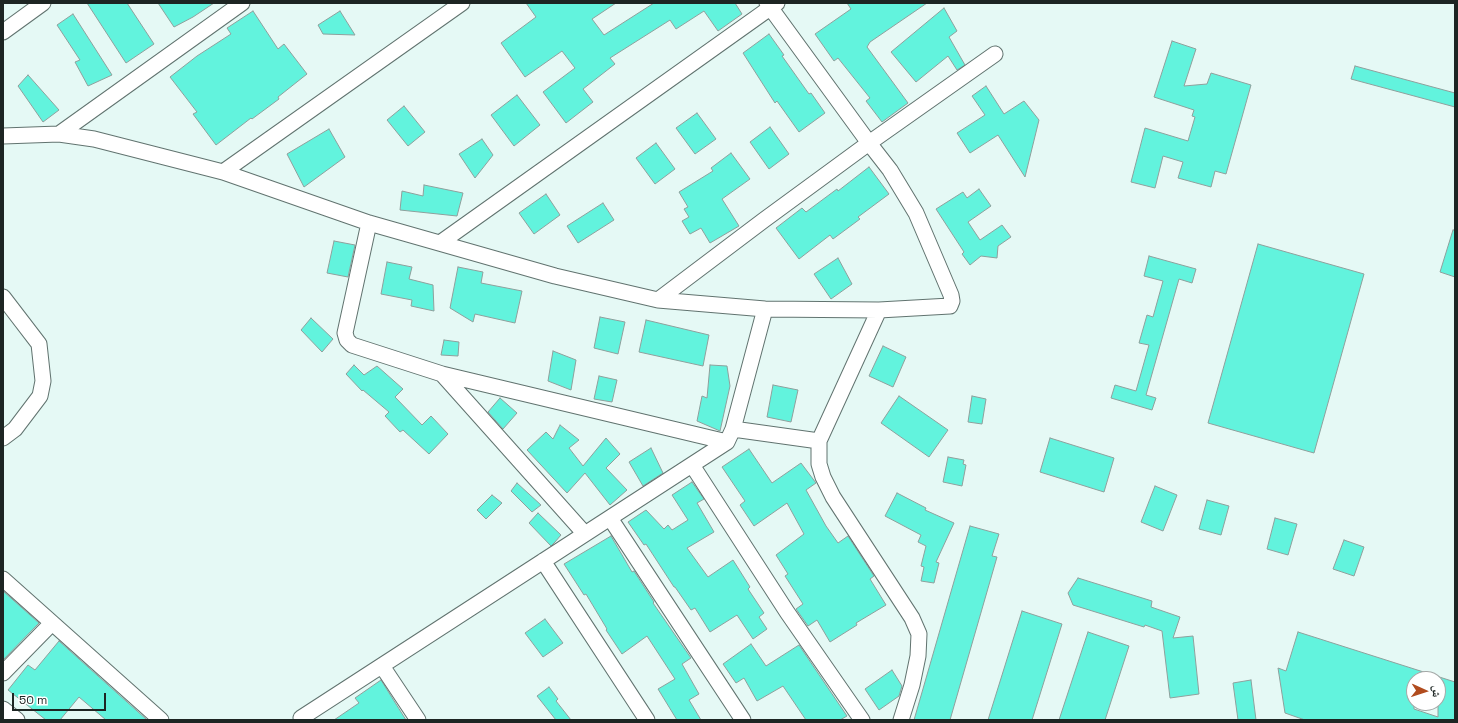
<!DOCTYPE html>
<html>
<head>
<meta charset="utf-8">
<style>
  body { margin:0 }
  #map { position:relative; width:1458px; height:723px; overflow:hidden; background:#e5f9f5; font-family:"Space Grotesk","Noto Naskh Arabic",sans-serif }
  canvas { display:block }
  .frame { position:absolute; inset:0; border:4px solid #1d2523; pointer-events:none }
  .north { position:absolute; left:1406px; top:671px; width:40px; height:40px; box-sizing:border-box; background:#fff; border:1px solid #a5a8a7; border-radius:50%; rotate:93deg; font-size:11px; font-weight:700; line-height:16px; text-align:center; color:#1d2523 }
  .north::after { content:''; display:block; margin:auto; width:14px; height:18px; background:#b14c1e; clip-path:polygon(50% 0,100% 100%,50% 72%,0 100%) }
  .scale { position:absolute; left:12px; top:693px; width:94px; height:18px; box-sizing:border-box; border:2px solid #1d2523; border-top:0; padding-left:5px; font-size:12px; line-height:14px; white-space:nowrap; color:#1d2523; -webkit-text-stroke:3px #fff; paint-order:stroke }
</style>
</head>
<body>
<div id="map">
<canvas width="1458" height="723"></canvas>
<div class="frame"></div>
<div class="north">ش</div>
<div class="scale">50 m</div>
</div>
<script>
const ctx = document.querySelector('canvas').getContext('2d');
ctx.lineJoin = 'round';
function fillPath(path, color) {
  ctx.fillStyle = color;
  ctx.fill(path, 'evenodd');
}
function toPath(rows) {
  const path = new Path2D();
  for (const r of rows) {
    path.moveTo(r[0], r[1]);
    for (let i = 2; i < r.length; i += 2) path.lineTo(r[i], r[i + 1]);
  }
  return path;
}
function strokePath(path, color, width, dash) {
  ctx.strokeStyle = color;
  ctx.lineWidth = width;
  ctx.lineCap = dash ? 'butt' : 'round';
  ctx.setLineDash(dash || []);
  ctx.stroke(path);
}
const building = toPath([
  [87,3,127,3,154,44,126,63,87,3],
  [158,3,214,3,193,17,174,27,158,3],
  [526,3,616,3,592,19,604,35,654,3,735,3,742,14,718,31,704,11,676,29,670,20,610,58,615,64,583,89,593,102,566,123,543,92,575,68,562,51,525,77,501,43,536,17,526,3],
  [847,3,927,3,870,42,867,47,908,103,882,122,866,101,870,98,838,58,834,61,815,34,851,9,847,3],
  [944,8,957,31,949,37,965,65,957,70,948,56,916,82,891,52,944,8],
  [253,11,278,49,284,44,307,74,278,97,279,99,252,119,251,118,216,145,193,114,197,112,170,77,197,56,231,34,227,28,253,11],
  [340,11,355,35,323,34,318,25,340,11],
  [73,14,112,75,88,86,75,62,80,60,57,25,73,14],
  [769,34,784,55,782,56,809,94,811,93,825,113,799,132,777,101,775,103,743,53,769,34],
  [1172,41,1196,49,1184,86,1207,84,1211,73,1251,85,1226,174,1215,171,1211,187,1178,178,1183,162,1163,156,1155,188,1131,182,1145,128,1188,141,1195,117,1192,116,1194,110,1154,97,1172,41],
  [1355,66,1455,93,1455,107,1351,79,1355,66],
  [28,75,59,110,43,122,18,86,28,75],
  [986,86,1004,114,1024,101,1039,120,1025,177,998,135,970,153,957,133,985,115,972,96,986,86],
  [517,95,540,125,514,146,491,115,517,95],
  [404,106,425,132,408,146,387,120,404,106],
  [697,113,716,139,695,154,676,128,697,113],
  [770,127,789,154,769,169,750,142,770,127],
  [329,129,345,157,304,187,287,154,329,129],
  [482,139,493,155,475,178,459,154,482,139],
  [656,143,675,169,655,184,636,158,656,143],
  [731,153,750,179,722,199,739,226,710,243,701,228,690,234,682,221,689,217,684,209,688,207,679,192,713,171,711,168,731,153],
  [869,167,889,194,858,217,860,219,833,239,830,235,799,259,776,228,802,208,806,212,837,189,838,191,869,167],
  [424,185,463,193,457,216,400,210,402,191,423,196,424,185],
  [979,189,991,206,968,222,980,240,1002,225,1011,237,998,246,997,258,981,256,970,265,962,254,964,252,936,209,963,192,967,198,979,189],
  [546,194,560,215,534,234,519,213,546,194],
  [603,203,614,220,578,243,567,226,603,203],
  [1453,230,1455,230,1455,277,1440,272,1453,230],
  [334,241,355,245,348,277,327,273,334,241],
  [1258,244,1364,274,1314,453,1208,423,1258,244],
  [1149,256,1196,269,1192,283,1179,279,1146,395,1156,398,1152,410,1111,398,1115,385,1136,391,1149,345,1139,343,1147,315,1153,317,1163,281,1144,276,1149,256],
  [838,258,852,284,831,299,814,274,838,258],
  [387,262,412,267,409,279,433,285,434,311,411,306,412,300,381,294,387,262],
  [458,267,483,272,481,283,522,291,515,323,475,314,473,322,450,308,458,267],
  [600,317,625,322,618,354,594,348,600,317],
  [311,318,333,339,322,352,301,330,311,318],
  [646,320,709,335,703,366,639,352,646,320],
  [444,340,459,342,458,356,441,355,444,340],
  [883,346,906,357,893,387,869,376,883,346],
  [553,351,576,360,571,390,548,381,553,351],
  [354,365,364,375,377,366,403,389,395,397,422,425,431,416,448,434,429,454,403,430,400,432,385,416,389,412,363,390,362,391,346,374,354,365],
  [710,365,727,366,730,386,720,431,697,421,702,396,707,398,710,365],
  [599,376,617,380,612,402,594,399,599,376],
  [773,385,798,390,791,422,767,417,773,385],
  [899,396,948,430,929,457,881,423,899,396],
  [972,396,986,399,982,424,968,422,972,396],
  [500,398,517,413,503,429,488,412,500,398],
  [560,425,579,440,569,448,583,466,606,438,620,454,606,468,627,490,610,505,585,473,567,493,527,450,546,432,553,439,560,425],
  [1050,438,1114,458,1104,492,1040,472,1050,438],
  [651,448,663,473,643,486,629,462,651,448],
  [749,449,772,483,801,463,816,483,806,490,826,526,838,543,848,536,874,576,870,579,886,605,856,623,857,625,830,642,817,620,808,626,796,609,803,604,785,576,788,574,776,555,804,534,787,503,754,526,740,505,745,501,722,467,749,449],
  [948,457,964,460,963,464,966,465,962,486,943,482,948,457],
  [692,482,704,499,697,503,714,532,687,548,708,577,733,560,750,587,748,589,764,613,759,617,767,629,753,639,737,615,710,632,695,608,691,610,675,587,674,587,646,544,644,545,628,522,646,510,664,529,668,525,672,530,688,520,672,495,692,482],
  [517,483,541,505,532,512,511,491,517,483],
  [1155,486,1177,495,1163,531,1141,522,1155,486],
  [897,493,926,508,925,510,954,523,936,562,939,563,934,583,921,581,924,567,921,566,926,546,918,542,921,535,885,516,897,493],
  [492,495,502,503,486,519,477,510,492,495],
  [1207,500,1229,506,1221,535,1199,529,1207,500],
  [538,513,561,535,555,542,551,546,529,523,538,513],
  [1275,518,1297,524,1288,555,1267,549,1275,518],
  [970,526,999,534,992,556,997,557,950,720,914,720,970,526],
  [611,536,632,572,634,571,654,602,653,603,691,658,682,664,699,694,689,700,701,720,677,720,658,689,675,679,647,636,622,654,606,630,607,629,586,594,584,595,564,564,611,536],
  [1344,540,1364,547,1354,576,1333,569,1344,540],
  [1078,578,1152,601,1151,607,1180,617,1173,638,1193,636,1199,694,1170,698,1162,631,1145,625,1144,627,1073,605,1068,593,1078,578],
  [3,591,39,623,3,660,3,591],
  [1022,611,1062,624,1032,720,988,720,1022,611],
  [545,619,563,643,543,657,525,633,545,619],
  [1088,632,1129,646,1105,720,1059,720,1088,632],
  [1298,632,1455,682,1455,720,1305,720,1285,713,1278,668,1286,671,1298,632],
  [1414,679,1438,679,1438,717,1414,709,1414,679],
  [59,641,146,719,145,720,106,720,79,697,60,720,46,720,8,690,28,665,35,670,59,641],
  [751,644,766,666,799,645,847,716,840,720,806,720,783,686,757,701,744,678,736,683,723,664,751,644],
  [892,670,902,686,899,696,879,710,865,689,892,670],
  [381,680,406,720,334,720,359,703,355,698,381,680],
  [1251,680,1256,720,1238,720,1233,683,1251,680],
  [549,687,558,699,556,701,571,720,556,720,537,696,549,687]
]);
fillPath(building, '#62f3dd');
strokePath(building, '#8ea09c', 1);
const minor = toPath([
  [3,32,43,3],
  [59,134,242,3],
  [3,136,59,134,94,139,223,172,369,223,555,276,658,300,765,309,879,310,950,306,952,301,951,295,916,213,890,170,869,143,767,3],
  [223,172,462,3],
  [369,223,345,333,347,340,352,345,442,374],
  [440,243,777,3],
  [3,297,39,344,43,381,40,396,15,429,3,438],
  [658,300,764,220,869,143,995,54],
  [879,310,819,441,819,464,823,477,833,497,912,618,919,634,918,656,912,685,901,720],
  [733,429,819,441],
  [692,465,787,612,862,720],
  [610,518,743,720],
  [585,534,442,374,727,442],
  [543,561,647,720],
  [3,579,161,720],
  [382,666,418,720],
  [3,673,52,623],
  [3,709,17,720],
  [301,718,727,442,733,429,765,309]
]);
strokePath(minor, '#61736f', 17);
strokePath(minor, '#fff', 15);
</script>
</body>
</html>
